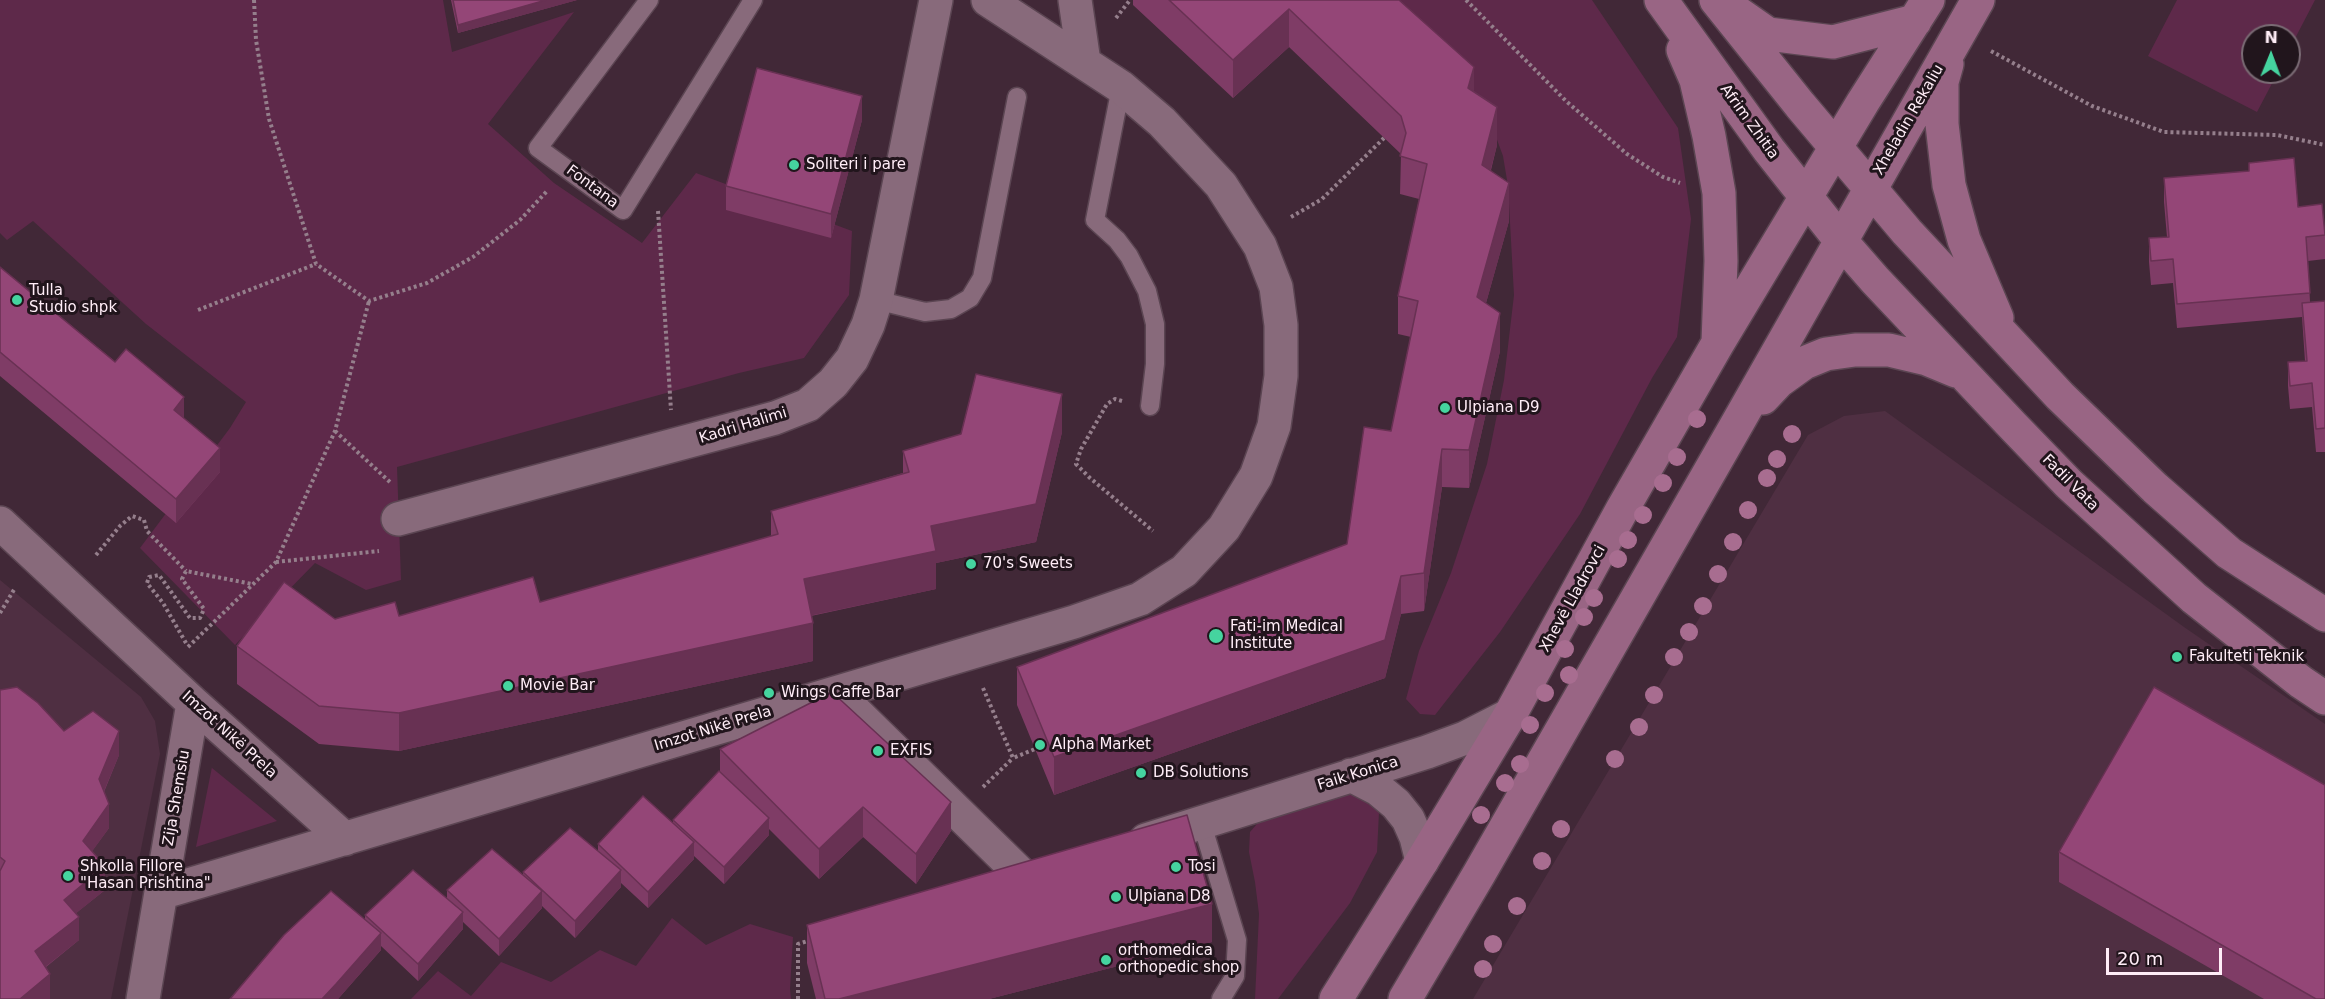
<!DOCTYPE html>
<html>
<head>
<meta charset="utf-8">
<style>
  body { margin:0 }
  #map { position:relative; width:2325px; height:999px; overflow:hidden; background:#412837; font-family:"DejaVu Sans",sans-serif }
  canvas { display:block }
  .north { position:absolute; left:2241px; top:24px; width:60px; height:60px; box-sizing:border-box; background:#21151c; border:2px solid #7a6b74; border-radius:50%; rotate:1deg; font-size:16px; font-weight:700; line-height:24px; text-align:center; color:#ffedf7 }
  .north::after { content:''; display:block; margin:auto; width:21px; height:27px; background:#45d49f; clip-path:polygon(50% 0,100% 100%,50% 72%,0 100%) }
  .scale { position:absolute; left:2106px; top:948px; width:116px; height:27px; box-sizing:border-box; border:3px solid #ffedf7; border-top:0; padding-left:8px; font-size:18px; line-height:21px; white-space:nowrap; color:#ffedf7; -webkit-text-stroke:4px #21151c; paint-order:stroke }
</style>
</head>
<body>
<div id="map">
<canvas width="2325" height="999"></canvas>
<div class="north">N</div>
<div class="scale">20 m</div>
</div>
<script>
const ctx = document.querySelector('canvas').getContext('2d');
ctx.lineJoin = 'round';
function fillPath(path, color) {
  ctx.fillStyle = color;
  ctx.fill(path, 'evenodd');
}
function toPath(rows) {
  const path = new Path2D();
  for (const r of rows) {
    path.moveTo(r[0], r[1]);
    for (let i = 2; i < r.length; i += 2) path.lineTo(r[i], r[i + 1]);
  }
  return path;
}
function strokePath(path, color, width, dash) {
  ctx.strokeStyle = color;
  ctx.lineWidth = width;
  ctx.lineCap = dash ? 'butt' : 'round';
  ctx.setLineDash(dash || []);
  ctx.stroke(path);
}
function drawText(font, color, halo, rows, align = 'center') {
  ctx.font = font + ' "DejaVu Sans",sans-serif';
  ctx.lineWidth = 6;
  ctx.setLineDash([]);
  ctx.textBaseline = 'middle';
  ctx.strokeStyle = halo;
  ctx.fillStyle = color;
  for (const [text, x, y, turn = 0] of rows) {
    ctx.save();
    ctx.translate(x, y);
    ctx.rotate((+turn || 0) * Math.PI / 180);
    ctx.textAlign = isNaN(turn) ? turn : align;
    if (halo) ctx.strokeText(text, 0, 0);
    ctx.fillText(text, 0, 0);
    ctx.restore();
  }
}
fillPath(toPath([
  [1885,411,2184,627,2325,724,2325,999,1473,999,1808,435,1844,416],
  [0,580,141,697,155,721,160,754,111,999,0,999]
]), '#4f2f42');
fillPath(toPath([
  [0,0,443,0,452,52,574,12,488,124,554,183,642,243,696,173,852,231,849,295,804,358,739,373,397,467,401,580,366,590,315,563,235,645,140,548,230,428,246,402,146,324,33,221,7,240,0,233],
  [1367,0,1592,0,1678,128,1691,219,1677,337,1652,378,1580,514,1500,632,1435,715,1420,714,1406,699,1419,651,1451,573,1487,464,1504,380,1514,295,1508,186,1503,156,1486,110],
  [2177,0,2315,0,2289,50,2289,36,2253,36,2253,72,2278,72,2257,112,2148,56],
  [212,767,212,768,277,821,196,847],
  [1342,792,1366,796,1379,812,1377,852,1350,903,1278,999,1255,999,1259,914,1255,882,1249,852,1250,832,1263,817],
  [672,918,706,945,750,924,793,937,790,989,791,999,411,999,438,971,471,996,501,962,551,982,600,950,636,966]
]), '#5e294a');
const lane = toPath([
  [649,0,538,148,623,210,753,0],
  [1121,87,1095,220,1117,240,1129,256,1147,291,1155,324,1155,364,1150,406],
  [876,300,925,312,951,309,970,298,982,278,1017,97],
  [1202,824,1237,940,1235,976,1221,999]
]);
const street = toPath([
  [1075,0,1084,62],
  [398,519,775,418,808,405,833,383,852,359,868,325,876,300,936,0],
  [0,523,193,703,345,839],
  [836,693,1023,876],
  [1351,775,1378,789,1396,804,1408,819,1416,837,1422,861],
  [1146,840,1427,752,1465,738,1510,715],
  [161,893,1074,622,1140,599,1184,571,1224,528,1256,476,1274,426,1281,376,1281,325,1276,287,1260,246,1221,185,1162,122,1121,87,988,0],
  [143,999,193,703]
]);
const secondary = toPath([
  [1661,0,1769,150,1841,241,1875,280,2012,425,2069,484,2194,598,2301,682,2325,698],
  [1716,0,1800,105,1907,232,2060,396,2155,488,2229,553,2325,615],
  [1735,11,1768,34,1833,42,1915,21],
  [1683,50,1696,80,1709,136,1719,193,1721,261,1718,342],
  [1947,64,1942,82,1942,124,1949,185,1964,240,1997,318],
  [1763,398,1779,381,1804,363,1826,354,1855,350,1889,350,1927,359,1956,371],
  [1336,999,1422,861,1510,715,1623,508,1718,343,1863,102,1928,0],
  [1405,999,1479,874,1733,431,1978,0]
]);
strokePath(lane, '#5b4552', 21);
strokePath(street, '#5b4552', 36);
strokePath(secondary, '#5b4552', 36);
strokePath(toPath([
  [254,0,256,40,269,119,316,264,369,301,427,283,473,257,520,220,548,190],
  [1466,0,1566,101,1627,154,1663,177,1680,183],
  [1116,18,1130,0],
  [1991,51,2092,106,2164,132,2277,135,2325,145],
  [658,211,671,410],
  [1291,217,1322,199,1384,138],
  [198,310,316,264],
  [1122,401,1115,399,1107,404,1081,449,1076,464,1090,478,1153,531],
  [335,431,392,484],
  [96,555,120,526,132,516,144,520,147,531,186,571],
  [276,562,379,551],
  [0,613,15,588],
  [186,643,163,603,147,583,149,577,159,575,190,618,200,618,204,609,182,579,186,571,252,584],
  [188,647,276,562,335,431,369,301],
  [983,688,1013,758,1035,749],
  [983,787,1013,758],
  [798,999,798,944,811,940]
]), '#957f8c', 4, [3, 3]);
strokePath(lane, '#886a7b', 18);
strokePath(street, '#886a7b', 33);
strokePath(secondary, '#996584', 33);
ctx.fillStyle = '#a86d90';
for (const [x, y] of [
  [1697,419],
  [1792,434],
  [1677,457],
  [1777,459],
  [1767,478],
  [1663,483],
  [1748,510],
  [1643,515],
  [1628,540],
  [1733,542],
  [1618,559],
  [1718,574],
  [1594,598],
  [1703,606],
  [1584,617],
  [1689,632],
  [1565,649],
  [1674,657],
  [1569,675],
  [1545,693],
  [1654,695],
  [1530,725],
  [1639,727],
  [1615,759],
  [1520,764],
  [1505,783],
  [1481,815],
  [1561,829],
  [1542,861],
  [1517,906],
  [1493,944],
  [1483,969]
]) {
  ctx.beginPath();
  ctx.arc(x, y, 9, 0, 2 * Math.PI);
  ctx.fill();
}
fillPath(toPath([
  [451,0,577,0,458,33],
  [1133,0,1399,0,1474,92,1497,145,1491,170,1509,221,1486,303,1500,351,1469,488,1442,487,1424,611,1401,614,1385,678,1054,795,1017,705,1017,667,1347,544,1391,431,1411,337,1398,334,1398,296,1419,199,1400,194,1401,154,1289,47,1233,98,1133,5],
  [862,120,831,238,726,210,726,186],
  [2249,163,2298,207,2325,235,2325,259,2308,261,2310,302,2325,301,2325,452,2316,452,2312,407,2290,409,2288,386,2288,362,2305,361,2302,317,2177,328,2173,283,2151,285,2149,262,2149,238,2167,237,2164,202,2164,178,2249,171],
  [0,267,184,418,220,472,176,523,0,376],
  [1062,432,1036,542,936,563,936,589,811,616,813,661,399,751,319,744,237,684,237,646,335,619,399,616,540,602,771,536,771,511,903,473,903,451],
  [0,690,64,731,119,755,104,792,109,828,92,851,105,890,76,913,79,940,46,967,50,998,49,999,0,999],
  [720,749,951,831,916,884,863,837,819,879,769,829,769,835,724,884,694,856,694,859,648,908,621,883,621,887,575,938,542,906,542,908,499,956,463,922,463,929,418,981,381,946,381,950,338,999,230,999,365,920,365,915,447,899,447,890,523,875,523,872,598,851,598,844,673,823,673,820,720,772],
  [2059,852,2325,999,2264,999,2059,882],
  [807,925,1212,942,989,999,816,999,807,963]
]), '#7f3c66');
fillPath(toPath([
  [546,0,577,0,458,33,458,25],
  [1289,9,1289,47,1233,98,1233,60],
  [1474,67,1474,105,1468,88],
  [862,96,862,120,831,238,831,214],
  [1497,107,1497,145,1482,203,1482,165],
  [1509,183,1509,221,1477,335,1477,297],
  [1500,313,1500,351,1469,488,1469,450],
  [1062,394,1062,432,1036,542,936,563,936,589,804,617,804,579,931,526],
  [184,397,184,421,174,410],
  [220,448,220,472,176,523,176,499],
  [1442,449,1442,487,1424,611,1424,573],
  [1401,576,1401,614,1385,678,1054,795,1054,757],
  [813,623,813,661,399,751,399,713],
  [119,731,119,755,99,803,99,779],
  [951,802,951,831,916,884,916,854],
  [109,804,109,828,83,864,83,841],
  [863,807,863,837,819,879,819,849],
  [769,818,769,835,724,884,724,867],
  [694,842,694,859,648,908,648,892],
  [105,866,105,890,64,923,64,900],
  [621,870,621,887,575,938,575,921],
  [542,891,542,908,499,956,499,939],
  [1212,904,1212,942,989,999,839,999],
  [463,912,463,929,418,981,418,964],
  [79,917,79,940,35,975,35,951],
  [381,933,381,950,338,999,322,999],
  [50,974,50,998,49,999,20,999]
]), '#683153');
const building = toPath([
  [453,0,546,0,458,25,453,0],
  [1169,0,1399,0,1474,67,1468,88,1497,107,1482,165,1509,183,1477,297,1500,313,1469,450,1442,449,1424,573,1401,576,1385,640,1054,757,1017,667,1347,544,1364,427,1391,431,1418,301,1398,296,1427,164,1400,156,1406,133,1401,116,1289,9,1233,60,1169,0],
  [757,68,862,96,831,214,726,186,757,68],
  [2294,158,2298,207,2322,204,2325,235,2306,237,2310,293,2177,304,2173,259,2151,261,2149,238,2169,237,2164,178,2249,171,2249,163,2294,158],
  [0,267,115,362,126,349,184,397,174,410,220,448,176,499,0,352,0,267],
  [2325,301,2325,428,2316,429,2312,383,2290,386,2288,362,2307,361,2302,303,2325,301],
  [976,374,1062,394,1036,504,931,526,936,551,804,579,813,623,399,713,319,706,237,646,284,582,335,619,395,602,399,616,533,577,540,602,778,534,771,511,909,472,903,451,961,434,976,374],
  [17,687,38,703,64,731,93,711,119,731,99,779,109,804,83,841,105,866,64,900,79,917,35,951,50,974,20,999,0,999,0,871,5,861,0,857,0,690,17,687],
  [2154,687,2325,785,2325,999,2316,999,2059,852,2154,687],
  [832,692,951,802,916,854,863,807,819,849,720,749,832,692],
  [719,771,769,818,724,867,673,820,719,771],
  [643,796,694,842,648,892,598,844,643,796],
  [1187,815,1212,904,839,999,825,999,807,925,1187,815],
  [570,828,621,870,575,921,523,872,570,828],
  [492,849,542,891,499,939,447,890,492,849],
  [413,870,463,912,418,964,365,915,413,870],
  [331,891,381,933,336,984,322,999,230,999,284,935,331,891]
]);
fillPath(building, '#944677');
strokePath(building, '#683153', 1.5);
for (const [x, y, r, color] of [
  [794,165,6,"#45d49f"],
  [17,300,6,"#45d49f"],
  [1445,408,6,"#45d49f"],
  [971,564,6,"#45d49f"],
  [1216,636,8,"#45d49f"],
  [2177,657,6,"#45d49f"],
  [508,686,6,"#45d49f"],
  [769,693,6,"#45d49f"],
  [1040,745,6,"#45d49f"],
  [878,751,6,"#45d49f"],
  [1141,773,6,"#45d49f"],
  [1176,867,6,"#45d49f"],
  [68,876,6,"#45d49f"],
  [1116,897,6,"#45d49f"],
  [1106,960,6,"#45d49f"]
]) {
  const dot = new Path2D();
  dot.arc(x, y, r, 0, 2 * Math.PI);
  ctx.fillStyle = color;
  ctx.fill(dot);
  strokePath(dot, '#21151c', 2);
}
drawText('15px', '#ffedf7', '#21151c', [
  ["Xheladin Rekaliu",1909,120,-60],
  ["Afrim Zhitia",1749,122,54],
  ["Fontana",592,187,37],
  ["Kadri Halimi",743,426,-17],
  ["Fadil Vata",2070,483,45],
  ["Xhevë Lladrovci",1573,599,-61],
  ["Imzot Nikë Prela",713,729,-17],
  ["Imzot Nikë Prela",229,735,42],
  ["Faik Konica",1358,774,-17],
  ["Zija Shemsiu",177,798,-80]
]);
drawText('15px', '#ffedf7', '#21151c', [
  ["Soliteri i pare",806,165],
  ["Tulla",29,291],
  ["Studio shpk",29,308],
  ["Ulpiana D9",1457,408],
  ["70's Sweets",983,564],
  ["Fati-im Medical",1230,627],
  ["Institute",1230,644],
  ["Fakulteti Teknik",2189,657],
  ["Movie Bar",520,686],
  ["Wings Caffe Bar",781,693],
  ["Alpha Market",1052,745],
  ["EXFIS",890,751],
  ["DB Solutions",1153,773],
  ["Shkolla Fillore",80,867],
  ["\"Hasan Prishtina\"",80,884],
  ["Tosi",1188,867],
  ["Ulpiana D8",1128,897],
  ["orthomedica",1118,951],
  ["orthopedic shop",1118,968]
], 'left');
</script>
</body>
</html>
